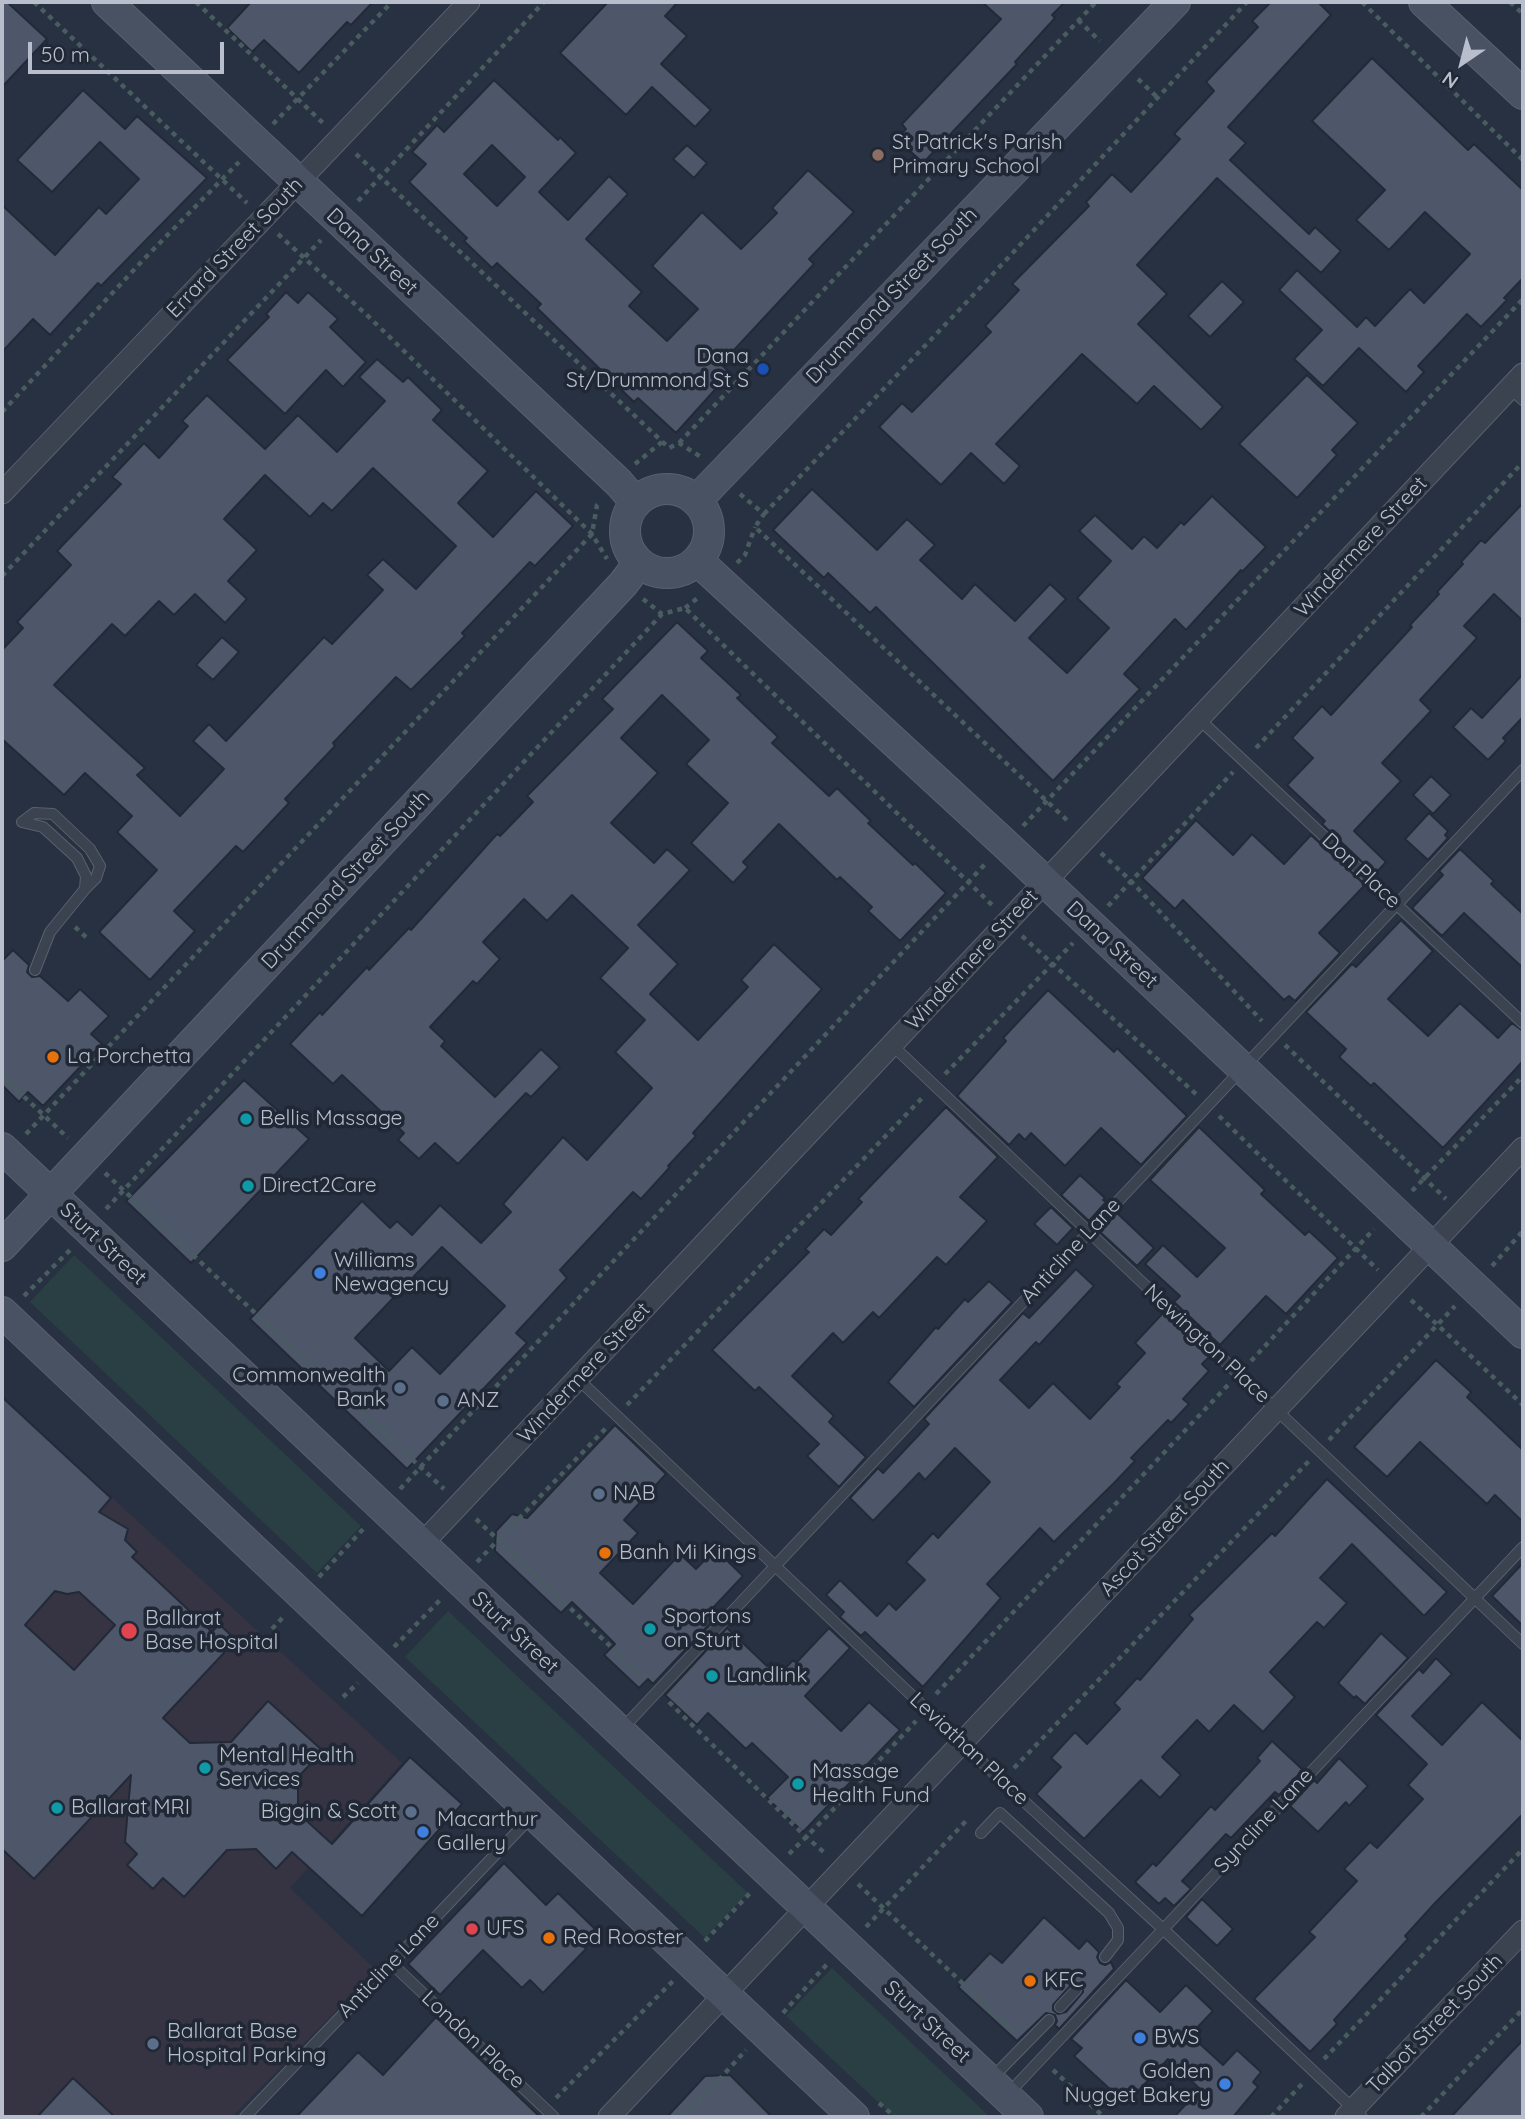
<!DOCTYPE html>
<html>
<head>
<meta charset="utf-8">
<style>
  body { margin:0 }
  #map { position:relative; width:1525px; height:2119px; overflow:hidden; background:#273141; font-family:Quicksand,sans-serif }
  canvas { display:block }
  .frame { position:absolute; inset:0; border:4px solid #b8becb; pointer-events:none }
  .north { position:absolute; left:1427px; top:28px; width:70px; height:70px; -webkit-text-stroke:5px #202836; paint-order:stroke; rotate:215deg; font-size:19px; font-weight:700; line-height:28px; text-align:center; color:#b8becb }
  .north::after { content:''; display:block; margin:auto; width:24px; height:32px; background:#b8becb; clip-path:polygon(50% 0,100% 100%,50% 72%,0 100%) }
  .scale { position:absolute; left:28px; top:42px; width:196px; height:32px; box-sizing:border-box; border:4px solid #b8becb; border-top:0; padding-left:9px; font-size:21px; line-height:24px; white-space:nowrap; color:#b8becb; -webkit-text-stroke:5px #202836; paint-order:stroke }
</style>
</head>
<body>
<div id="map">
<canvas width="1525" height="2119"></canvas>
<div class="frame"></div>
<div class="north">N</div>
<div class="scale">50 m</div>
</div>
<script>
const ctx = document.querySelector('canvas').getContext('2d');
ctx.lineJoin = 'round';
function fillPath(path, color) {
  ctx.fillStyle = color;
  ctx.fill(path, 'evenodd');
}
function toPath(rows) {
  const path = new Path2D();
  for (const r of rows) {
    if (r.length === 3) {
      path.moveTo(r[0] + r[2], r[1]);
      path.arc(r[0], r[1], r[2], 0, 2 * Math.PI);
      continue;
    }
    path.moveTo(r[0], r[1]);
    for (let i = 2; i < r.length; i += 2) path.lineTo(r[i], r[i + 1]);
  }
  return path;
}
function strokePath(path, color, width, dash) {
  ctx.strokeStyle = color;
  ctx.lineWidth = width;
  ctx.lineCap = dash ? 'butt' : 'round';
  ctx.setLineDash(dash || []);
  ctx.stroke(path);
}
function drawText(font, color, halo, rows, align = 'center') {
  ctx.font = font + ' Quicksand,sans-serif';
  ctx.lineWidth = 7;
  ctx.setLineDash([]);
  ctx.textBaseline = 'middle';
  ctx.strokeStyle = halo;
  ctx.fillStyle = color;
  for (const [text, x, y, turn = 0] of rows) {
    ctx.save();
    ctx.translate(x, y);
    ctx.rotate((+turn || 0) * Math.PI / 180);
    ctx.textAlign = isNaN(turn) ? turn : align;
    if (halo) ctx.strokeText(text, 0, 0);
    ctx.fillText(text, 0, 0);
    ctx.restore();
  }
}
fillPath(toPath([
  [2,1397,402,1763,290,1888,376,1970,232,2117,2,2117]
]), '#363342');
fillPath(toPath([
  [74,1255,361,1526,317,1573,30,1302],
  [448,1611,748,1893,705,1938,405,1657],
  [832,1968,990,2117,894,2117,786,2016]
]), '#2a3f43');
const building = toPath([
  [2,2,7,2,47,39,2,87,2,2],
  [251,2,373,2,351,25,347,22,299,73,264,40,252,52,227,28,251,2],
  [608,2,678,2,665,16,687,36,661,64,711,110,695,127,652,87,626,115,560,53,608,2],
  [982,2,1065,2,1052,15,1055,18,1015,62,1017,64,923,163,897,139,906,129,902,124,1001,19,982,2],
  [1271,2,1318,2,1331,15,1228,127,1246,143,1230,160,1309,234,1315,227,1341,251,1321,273,1217,178,1137,265,1167,294,1138,324,1223,407,1201,430,1154,386,1137,404,1082,354,996,444,1020,466,1004,484,971,453,941,485,879,427,902,403,912,412,991,332,985,326,1019,290,1012,284,1089,206,1086,202,1112,174,1131,192,1180,139,1174,134,1214,91,1206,82,1258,27,1252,21,1271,2],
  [1372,58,1468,150,1474,144,1523,190,1523,278,1504,298,1507,300,1481,327,1467,314,1418,366,1424,372,1406,392,1359,348,1323,386,1294,359,1322,330,1279,290,1297,270,1357,327,1366,317,1375,326,1410,289,1424,303,1470,254,1425,212,1389,250,1356,220,1385,190,1312,121,1372,58],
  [494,80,558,140,560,137,576,153,539,192,568,220,609,176,628,194,586,239,642,292,629,306,667,341,698,309,652,266,702,212,741,249,777,213,772,208,808,170,854,212,809,259,814,264,721,364,730,373,676,433,638,398,634,402,537,308,541,304,497,263,492,268,464,241,467,238,409,182,426,164,412,152,437,125,444,132,494,80],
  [492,145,525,177,497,206,464,174,492,145],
  [83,90,125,129,137,116,207,178,101,286,98,283,50,335,33,319,2,352,2,205,55,255,99,207,106,214,139,179,100,142,52,192,17,160,83,90],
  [687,145,707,163,694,178,673,159,687,145],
  [1222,281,1244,302,1210,337,1188,316,1222,281],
  [286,292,298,303,308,292,338,319,330,327,366,362,343,387,326,370,285,414,227,360,269,317,266,314,286,292],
  [377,359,403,382,408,377,442,410,433,420,488,471,458,503,493,537,536,491,573,526,535,566,530,562,462,633,465,636,411,690,396,677,333,743,335,746,285,799,289,803,243,852,236,846,174,911,195,931,150,980,99,932,157,870,117,832,132,816,85,773,64,795,2,739,2,650,23,628,17,622,71,565,57,551,121,484,112,477,144,443,159,458,188,426,182,421,207,395,265,449,298,415,337,452,385,401,359,377,377,359],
  [373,468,456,546,416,589,383,559,367,575,383,590,332,644,324,637,226,741,209,724,193,741,224,769,180,816,137,775,145,768,54,685,112,624,125,636,159,601,174,615,195,594,225,623,247,599,228,581,257,550,224,519,265,475,310,517,323,503,332,511,373,468],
  [1307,375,1358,423,1332,450,1337,455,1297,498,1239,444,1307,375],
  [812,489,877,550,907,519,935,545,920,560,962,599,975,584,1015,621,1050,584,1066,599,1029,638,1067,673,1109,628,1077,598,1111,561,1079,531,1095,515,1132,549,1144,536,1157,548,1181,522,1184,525,1212,496,1266,547,1242,572,1241,570,1186,630,1175,619,1124,674,1140,689,1053,781,876,607,870,613,828,573,824,578,773,530,812,489],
  [1523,503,1523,621,1494,594,1464,626,1477,638,1420,700,1431,711,1382,763,1401,781,1354,831,1386,862,1375,874,1322,824,1325,821,1287,785,1313,758,1292,738,1322,706,1331,715,1412,627,1410,625,1439,594,1437,592,1463,564,1461,562,1481,540,1485,543,1523,503],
  [677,622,708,651,701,658,741,695,737,698,778,737,772,743,829,796,837,788,871,821,868,823,913,865,915,863,946,893,900,941,868,911,872,907,840,877,837,880,779,824,743,862,748,867,733,883,691,843,728,803,686,764,709,740,662,695,621,738,658,773,611,823,654,863,667,849,690,870,638,925,678,964,650,994,698,1040,748,987,741,980,774,944,822,989,693,1133,696,1136,668,1166,670,1167,641,1199,633,1192,560,1270,567,1278,516,1333,527,1343,407,1469,250,1319,362,1201,390,1228,397,1221,412,1235,440,1205,481,1243,511,1212,503,1204,563,1137,587,1160,652,1088,615,1052,645,1020,600,978,628,948,572,895,547,921,524,899,483,942,500,959,477,984,473,981,430,1027,445,1041,441,1046,495,1097,541,1049,560,1067,531,1097,526,1093,458,1164,435,1143,419,1159,398,1140,404,1133,342,1075,333,1084,290,1044,320,1012,322,1015,367,967,369,970,409,928,411,930,497,834,500,836,533,802,527,796,613,709,602,699,677,622],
  [442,1247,505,1306,440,1374,412,1347,389,1371,355,1338,442,1247],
  [222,637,239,652,213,680,196,665,222,637],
  [1523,674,1523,717,1503,738,1506,741,1488,760,1453,727,1471,708,1482,718,1523,674],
  [1431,776,1451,795,1433,814,1413,795,1431,776],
  [1429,813,1448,831,1445,835,1448,838,1428,860,1405,839,1429,813],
  [1196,820,1233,855,1252,834,1284,864,1311,835,1365,885,1319,933,1340,953,1295,1001,1289,996,1284,1000,1183,900,1175,909,1142,878,1196,820],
  [1460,849,1494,881,1491,884,1523,914,1523,968,1464,913,1442,936,1412,908,1443,875,1439,871,1460,849],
  [1401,920,1433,951,1388,999,1428,1036,1460,1003,1498,1038,1512,1023,1523,1031,1523,1061,1443,1148,1374,1083,1371,1086,1339,1057,1346,1049,1306,1012,1352,964,1356,967,1401,920],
  [13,950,29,965,27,972,32,977,40,976,68,1001,80,989,109,1016,91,1034,102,1044,43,1106,28,1092,19,1102,2,1085,2,961,13,950],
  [1048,990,1114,1052,1117,1048,1187,1116,1141,1165,1101,1128,1065,1166,1031,1133,1025,1140,1019,1134,1009,1145,957,1096,1006,1041,1003,1038,1048,990],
  [244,1080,309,1139,191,1263,126,1201,244,1080],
  [946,1107,998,1157,960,1197,987,1221,946,1265,937,1257,879,1318,873,1312,843,1343,833,1333,792,1376,834,1416,829,1422,866,1457,839,1487,807,1456,819,1444,759,1387,755,1391,712,1350,809,1252,805,1249,824,1229,831,1235,862,1202,858,1199,946,1107],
  [1199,1127,1265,1190,1261,1194,1305,1235,1309,1231,1338,1258,1286,1314,1266,1296,1220,1345,1174,1302,1180,1296,1145,1264,1163,1245,1197,1277,1225,1248,1150,1180,1199,1127],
  [1080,1175,1105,1198,1103,1200,1106,1202,1089,1221,1061,1195,1080,1175],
  [1051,1207,1073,1228,1057,1245,1034,1224,1051,1207],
  [1117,1213,1154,1248,1137,1266,1100,1232,1117,1213],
  [1076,1269,1094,1286,1039,1345,1036,1342,1000,1380,1029,1408,1053,1383,1090,1419,1120,1387,1116,1384,1145,1353,1135,1343,1163,1313,1209,1357,1202,1364,1209,1371,1183,1399,1189,1404,1171,1423,1168,1420,1131,1458,1135,1461,1114,1483,1054,1542,1040,1528,987,1584,1001,1598,923,1687,865,1632,861,1636,840,1617,844,1612,826,1595,840,1580,877,1616,889,1603,896,1610,925,1580,906,1562,933,1533,938,1538,990,1482,955,1448,925,1480,919,1473,873,1521,850,1498,878,1468,883,1473,929,1424,924,1419,1023,1313,1029,1318,1076,1269],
  [989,1281,1012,1302,914,1407,888,1382,936,1327,938,1329,965,1299,968,1302,989,1281],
  [1436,1360,1471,1392,1467,1397,1523,1450,1523,1522,1495,1495,1487,1504,1420,1442,1387,1477,1354,1447,1436,1360],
  [2,1397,111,1498,99,1512,128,1529,125,1540,137,1552,132,1557,212,1632,219,1624,236,1640,163,1718,190,1743,231,1742,268,1701,323,1751,298,1777,298,1813,332,1844,410,1757,462,1804,362,1916,292,1852,276,1869,256,1849,227,1850,184,1897,163,1878,153,1889,127,1865,137,1854,125,1842,131,1775,34,1879,2,1849,2,1397],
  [55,1591,67,1594,79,1592,115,1625,74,1670,25,1625,55,1591],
  [615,1425,666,1474,624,1520,638,1533,600,1573,633,1604,680,1554,696,1569,715,1549,743,1576,710,1611,716,1617,653,1684,648,1679,639,1688,604,1655,615,1644,600,1629,572,1602,561,1613,495,1551,496,1531,512,1514,527,1518,615,1425],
  [1327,1479,1447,1592,1424,1616,1352,1544,1320,1578,1347,1603,1324,1628,1317,1622,1270,1672,1295,1697,1263,1732,1234,1705,1209,1732,1197,1720,1162,1757,1181,1775,1160,1798,1141,1780,1084,1839,1036,1794,1061,1767,1051,1758,1075,1732,1087,1744,1120,1709,1114,1703,1137,1678,1140,1680,1193,1619,1189,1615,1272,1533,1275,1536,1327,1479],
  [1523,1563,1523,1626,1492,1596,1523,1563],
  [727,1628,767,1666,771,1662,782,1672,793,1660,796,1663,829,1628,850,1648,805,1696,841,1731,869,1702,900,1730,803,1832,767,1798,788,1777,752,1743,746,1749,708,1713,697,1725,665,1695,727,1628],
  [1381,1633,1408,1658,1365,1704,1356,1696,1354,1698,1338,1683,1381,1633],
  [1436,1658,1452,1674,1412,1716,1442,1745,1482,1702,1523,1741,1523,1814,1435,1903,1405,1936,1408,1939,1334,2020,1337,2024,1310,2052,1254,1999,1315,1937,1309,1932,1357,1881,1344,1869,1370,1842,1377,1848,1423,1799,1408,1785,1427,1764,1376,1715,1419,1669,1423,1673,1436,1658],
  [1272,1741,1303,1770,1279,1795,1275,1792,1231,1838,1226,1834,1182,1881,1191,1889,1174,1906,1165,1898,1159,1904,1135,1882,1153,1863,1156,1866,1211,1806,1215,1810,1260,1761,1257,1758,1272,1741],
  [1339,1758,1368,1786,1349,1806,1346,1802,1318,1832,1290,1806,1314,1780,1317,1783,1339,1758],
  [504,1863,546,1905,558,1893,595,1929,581,1944,586,1949,543,1993,530,1980,522,1988,483,1950,440,1995,408,1964,504,1863],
  [1202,1899,1233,1929,1217,1946,1186,1917,1202,1899],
  [1044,1917,1079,1949,1087,1940,1099,1952,1097,1957,1100,1963,1105,1965,1111,1962,1114,1969,1059,2029,1055,2025,1057,2021,1055,2015,1046,2013,1017,2041,958,1987,990,1953,1002,1963,1044,1917],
  [1073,1983,1082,1985,1083,1992,1066,2012,1058,2014,1053,2010,1053,2005,1073,1983],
  [1126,1980,1160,2012,1186,1985,1213,2011,1190,2035,1223,2065,1237,2050,1261,2072,1253,2082,1258,2087,1233,2117,1174,2117,1200,2089,1168,2059,1126,2104,1074,2056,1082,2048,1071,2039,1126,1980],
  [436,2017,540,2117,296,2117,358,2052,383,2075,436,2017],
  [1523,2040,1523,2117,1451,2117,1502,2062,1523,2040],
  [730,2075,772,2117,667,2117,705,2076,730,2075],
  [73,2078,115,2117,37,2117,73,2078]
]);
fillPath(building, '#4d5769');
strokePath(building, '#222a38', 2);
const lane = toPath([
  [1510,388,1523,400],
  [1199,719,1523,1023],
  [22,822,43,827,77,858,86,876,85,889,50,932,35,970],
  [22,822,34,813,53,814,90,849,100,866,96,878,85,889],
  [892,1045,1523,1644],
  [578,1379,1002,1781,1163,1929,1362,2117],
  [622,1729,1523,770],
  [981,1833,1000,1813,1109,1913,1118,1928,1118,1940,1105,1957],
  [391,1963,554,2117],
  [1060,2007,1076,1990],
  [992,2078,1049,2020],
  [1008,2094,1523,1547],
  [245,2117,533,1815]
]);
const street = toPath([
  [2,493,469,2],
  [421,1545,1523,374],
  [609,2117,1523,1148],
  [1346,2117,1523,1931]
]);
const secondary = toPath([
  [107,2,619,483,636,503],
  [1424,2,1523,94],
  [667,531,42],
  [696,501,1175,2],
  [698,561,1005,844,1523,1333],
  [2,1148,1028,2117],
  [2,1246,623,584,639,563],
  [2,1312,854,2117]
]);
strokePath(lane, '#59616e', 12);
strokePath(street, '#59616e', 23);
strokePath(secondary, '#59616e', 32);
strokePath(toPath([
  [34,2,247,203],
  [196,2,324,124],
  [1362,2,1523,160],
  [1510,2,1523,14],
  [1078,20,1100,41],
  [1138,79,1158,98],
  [273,124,392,2],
  [356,154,669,448,679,443,701,457],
  [358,201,544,2],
  [278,234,369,317,592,534,607,559],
  [2,412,144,259,239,162],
  [679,443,1096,2],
  [635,464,662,442],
  [740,494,764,514,755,527,1070,823],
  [764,514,963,306,1247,2],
  [737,563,745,555,755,527],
  [2,576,321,240],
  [643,599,662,614,685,608,992,905],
  [685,608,699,597],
  [1256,748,1523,462],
  [1023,826,1523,299],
  [1101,853,1130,880,1262,1021],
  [1108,906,1233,772],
  [75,927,87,938],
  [1022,936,1197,1095],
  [1285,1045,1446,1199],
  [945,1074,1073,943],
  [2,1076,68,1138],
  [1219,1116,1378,1270],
  [26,1134,592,534,597,505,601,501],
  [105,1173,444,1489],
  [1412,1191,1523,1076],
  [106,1209,662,614],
  [1492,1266,1523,1231],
  [24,1296,70,1250],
  [1411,1300,1523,1405],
  [1251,1361,1374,1229],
  [627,1405,924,1096],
  [1329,1440,1455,1306],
  [400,1489,987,862],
  [476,1519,645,1679],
  [477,1562,607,1427],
  [319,1577,365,1527],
  [272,1629,285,1615],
  [394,1647,442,1598],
  [936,1694,1228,1385],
  [343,1697,358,1683],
  [669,1702,805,1836,826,1854],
  [1014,1768,1309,1461],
  [789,1854,830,1813,916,1721],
  [858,1884,1014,2032],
  [866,1927,966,1821],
  [705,1941,751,1892],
  [783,2013,828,1963],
  [1324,2059,1523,1849],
  [1053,2070,1104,2117],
  [556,2098,674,1980],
  [879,2103,895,2117],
  [685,2117,746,2050],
  [1271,2117,1302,2084],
  [1421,2117,1523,2009]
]), '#495c60', 4.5, [5, 5]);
strokePath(lane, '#3b4351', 10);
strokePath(street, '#3b4351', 21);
strokePath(secondary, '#495263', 30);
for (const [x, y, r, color] of [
  [878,155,7,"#8d6e63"],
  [763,369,7,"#1a4fb4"],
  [53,1057,7,"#e8710a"],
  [246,1119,7,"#0f9aa8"],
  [248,1186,7,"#0f9aa8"],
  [320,1273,7,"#3f7fe0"],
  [400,1388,7,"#5c6f8a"],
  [443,1401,7,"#5c6f8a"],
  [599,1494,7,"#5c6f8a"],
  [605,1553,7,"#e8710a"],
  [650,1629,7,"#0f9aa8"],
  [129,1631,9,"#e0444e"],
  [712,1676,7,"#0f9aa8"],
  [205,1768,7,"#0f9aa8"],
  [798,1784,7,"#0f9aa8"],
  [57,1808,7,"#0f9aa8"],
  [411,1812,7,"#5c6f8a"],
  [423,1832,7,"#3f7fe0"],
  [472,1929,7,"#e0444e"],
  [549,1938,7,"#e8710a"],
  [1030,1981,7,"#e8710a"],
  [1140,2038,7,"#3f7fe0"],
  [153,2044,7,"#5c6f8a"],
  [1225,2084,7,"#3f7fe0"]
]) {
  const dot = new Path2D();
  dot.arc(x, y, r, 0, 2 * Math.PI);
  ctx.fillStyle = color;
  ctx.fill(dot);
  strokePath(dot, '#202836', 2.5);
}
drawText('21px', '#b8becb', '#202836', [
  ["St Patrick's Parish",892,143],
  ["Primary School",892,167],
  ["Dana",749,357,"right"],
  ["St/Drummond St S",749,381,"right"],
  ["La Porchetta",67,1057],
  ["Bellis Massage",260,1119],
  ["Direct2Care",262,1186],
  ["Williams",334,1261],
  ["Newagency",334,1285],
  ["Commonwealth",386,1376,"right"],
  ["Bank",386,1400,"right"],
  ["ANZ",457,1401],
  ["NAB",613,1494],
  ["Banh Mi Kings",619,1553],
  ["Sportons",664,1617],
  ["on Sturt",664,1641],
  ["Ballarat",145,1619],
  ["Base Hospital",145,1643],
  ["Landlink",726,1676],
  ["Mental Health",219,1756],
  ["Services",219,1780],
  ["Massage",812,1772],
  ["Health Fund",812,1796],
  ["Ballarat MRI",71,1808],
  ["Biggin & Scott",397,1812,"right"],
  ["Macarthur",437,1820],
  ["Gallery",437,1844],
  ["UFS",486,1929],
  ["Red Rooster",563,1938],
  ["KFC",1044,1981],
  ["Ballarat Base",167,2032],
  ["Hospital Parking",167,2056],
  ["BWS",1154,2038],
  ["Golden",1211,2072,"right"],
  ["Nugget Bakery",1211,2096,"right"]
], 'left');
drawText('21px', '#b8becb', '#202836', [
  ["Errard Street South",235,248,-46],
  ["Dana Street",372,252,43],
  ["Drummond Street South",892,296,-46],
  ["Windermere Street",1361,547,-47],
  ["Don Place",1361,871,43],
  ["Drummond Street South",346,880,-47],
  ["Dana Street",1112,945,43],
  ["Windermere Street",972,960,-47],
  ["Sturt Street",103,1244,43],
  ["Anticline Lane",1071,1251,-47],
  ["Newington Place",1207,1344,43],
  ["Windermere Street",584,1373,-47],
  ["Ascot Street South",1165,1528,-47],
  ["Sturt Street",515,1633,43],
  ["Leviathan Place",969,1749,43],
  ["Syncline Lane",1264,1821,-47],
  ["Anticline Lane",389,1966,-46],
  ["Sturt Street",927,2022,43],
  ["Talbot Street South",1435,2024,-46],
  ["London Place",473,2040,43]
]);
</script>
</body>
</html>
